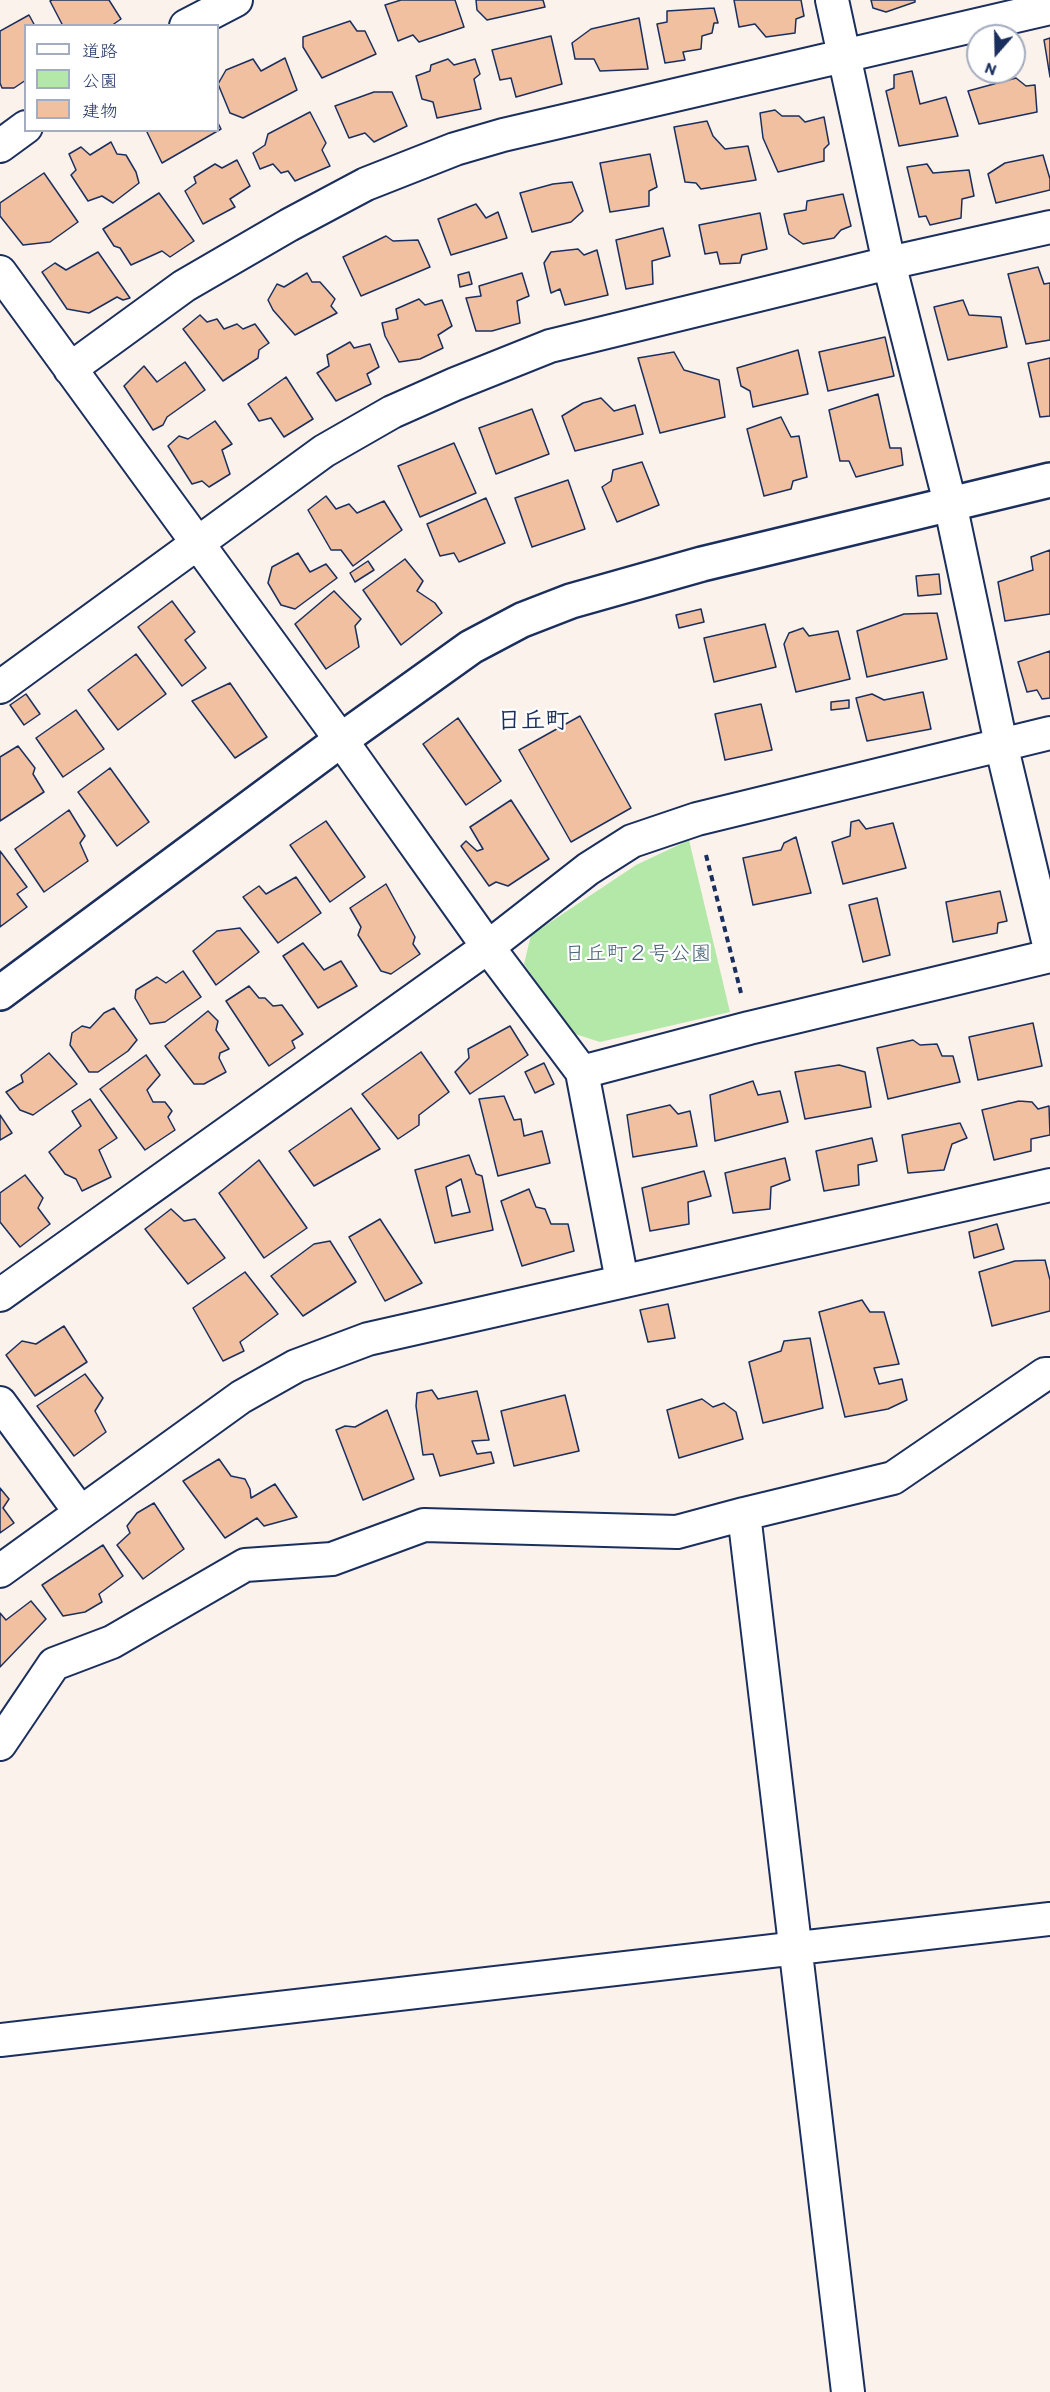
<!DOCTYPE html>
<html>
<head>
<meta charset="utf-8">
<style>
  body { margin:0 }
  #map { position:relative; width:1050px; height:2392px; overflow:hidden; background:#fcf2ec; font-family:Itim,"Klee One",sans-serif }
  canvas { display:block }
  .legend { position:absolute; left:24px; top:24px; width:195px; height:108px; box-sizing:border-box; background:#fff; border:2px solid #a4acbf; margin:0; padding:8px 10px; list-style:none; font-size:18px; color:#1b2f5e }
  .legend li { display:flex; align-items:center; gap:12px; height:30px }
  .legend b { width:30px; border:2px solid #a4acbf }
  .north { position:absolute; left:966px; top:24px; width:60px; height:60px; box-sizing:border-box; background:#fff; border:2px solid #a4acbf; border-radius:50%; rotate:200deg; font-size:16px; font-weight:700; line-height:24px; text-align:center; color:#1b2f5e }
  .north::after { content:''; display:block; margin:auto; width:21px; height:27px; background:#1b2f5e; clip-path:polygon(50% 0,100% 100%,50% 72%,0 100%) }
</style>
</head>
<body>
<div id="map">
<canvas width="1050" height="2392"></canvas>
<ul class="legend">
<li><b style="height:8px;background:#fff"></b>道路</li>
<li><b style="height:16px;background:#b3e8a9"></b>公園</li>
<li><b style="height:16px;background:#f0c0a0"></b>建物</li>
</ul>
<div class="north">N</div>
</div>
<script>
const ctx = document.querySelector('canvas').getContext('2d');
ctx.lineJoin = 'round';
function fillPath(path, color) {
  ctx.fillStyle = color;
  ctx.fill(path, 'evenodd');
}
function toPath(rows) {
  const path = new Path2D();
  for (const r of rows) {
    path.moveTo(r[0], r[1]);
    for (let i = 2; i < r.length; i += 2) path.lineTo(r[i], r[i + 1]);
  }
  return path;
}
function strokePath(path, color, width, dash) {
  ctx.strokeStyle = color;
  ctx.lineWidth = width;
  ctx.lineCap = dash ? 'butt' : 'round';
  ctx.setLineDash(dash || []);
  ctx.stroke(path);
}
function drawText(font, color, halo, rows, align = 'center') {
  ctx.font = font + ' Itim,"Klee One",sans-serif';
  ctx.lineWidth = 4.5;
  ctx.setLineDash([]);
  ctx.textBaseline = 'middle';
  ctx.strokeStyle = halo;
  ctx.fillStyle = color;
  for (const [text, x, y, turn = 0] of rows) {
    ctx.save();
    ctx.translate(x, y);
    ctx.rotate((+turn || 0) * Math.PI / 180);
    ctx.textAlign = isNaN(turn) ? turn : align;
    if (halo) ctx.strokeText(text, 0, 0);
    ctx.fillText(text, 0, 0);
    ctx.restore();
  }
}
fillPath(toPath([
  [689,840,730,1012,600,1042,572,1033,524,964,531,935,636,865]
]), '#b3e8a9');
const building = toPath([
  [52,0,109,0,121,19,111,26,63,26,50,1,52,0],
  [401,0,455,0,464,27,419,42,413,35,398,41,385,5,401,0],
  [476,0,543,0,545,7,487,20,477,10,476,0],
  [734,0,801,0,804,16,796,19,795,33,766,37,755,24,739,27,734,0],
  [871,0,915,0,915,2,886,12,873,8,871,0],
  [714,8,718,23,714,23,712,33,702,36,701,49,683,52,685,60,665,63,657,24,667,22,667,11,714,8],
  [29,15,35,26,26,26,26,80,14,88,2,88,0,83,0,31,29,15],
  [639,18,648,69,600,71,594,59,575,59,572,43,591,29,639,18],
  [350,21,357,31,365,31,376,54,322,78,303,47,303,37,350,21],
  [551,36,562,84,516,97,511,78,500,80,492,50,551,36],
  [1050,38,1050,77,1044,40,1050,38],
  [285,58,297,90,243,118,230,113,218,84,226,70,253,59,261,71,285,58],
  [448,59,454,65,475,59,480,74,474,79,481,109,437,118,433,102,422,99,416,76,430,71,431,65,448,59],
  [912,71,920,104,946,97,958,136,899,146,886,91,894,88,894,75,912,71],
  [1016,78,1026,86,1035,85,1037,112,979,124,968,91,1016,78],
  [374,92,392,92,407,126,374,142,365,133,349,138,335,106,374,92],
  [775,110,782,116,799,116,805,122,824,117,829,144,824,149,824,161,778,172,763,138,760,113,775,110],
  [310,112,326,143,322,150,330,166,295,181,288,171,281,173,273,164,260,169,253,153,265,145,268,134,310,112],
  [707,121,713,136,725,149,748,146,756,180,701,189,696,183,685,182,674,127,707,121],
  [218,123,221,129,162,163,146,130,218,130,218,123],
  [111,142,117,154,126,155,136,172,139,183,113,203,102,196,88,201,71,175,76,170,69,154,81,147,90,155,111,142],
  [650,154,657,187,649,191,649,206,610,212,600,163,650,154],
  [1043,155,1050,179,1050,190,996,203,988,174,1005,163,1043,155],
  [237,160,250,186,230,199,235,207,203,224,185,191,196,183,194,177,215,164,222,168,237,160],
  [927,164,933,173,969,170,974,196,962,199,961,218,930,225,926,216,919,217,907,167,927,164],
  [44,173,78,222,50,242,23,245,0,216,0,203,44,173],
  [572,182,583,211,571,222,532,232,520,193,553,184,572,182],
  [159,193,194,241,170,257,162,251,131,265,120,248,114,246,103,229,159,193],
  [843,194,851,226,841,230,834,238,803,244,789,234,784,214,806,210,807,201,843,194],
  [476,204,486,218,498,212,507,238,451,255,438,219,476,204],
  [760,213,767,249,742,255,740,263,720,264,717,252,705,254,699,225,760,213],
  [663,228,670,256,652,261,653,284,626,289,616,240,663,228],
  [386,236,393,241,418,240,430,267,361,296,343,257,386,236],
  [578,249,584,255,597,250,608,295,565,305,560,289,551,293,544,263,551,252,578,249],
  [98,252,130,298,123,300,117,297,89,313,67,309,42,272,55,263,66,270,98,252],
  [1038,267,1044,284,1050,283,1050,340,1026,344,1008,274,1038,267],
  [469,272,472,284,460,287,458,275,469,272],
  [307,273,312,282,320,282,335,299,331,306,337,313,295,335,273,310,268,300,277,284,284,287,307,273],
  [522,273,529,296,517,301,520,323,492,331,476,331,466,298,481,296,479,286,522,273],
  [419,299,425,305,442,300,452,326,438,335,443,348,420,359,399,362,385,336,382,323,398,319,396,309,419,299],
  [963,300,969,315,1001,317,1007,347,948,360,934,307,963,300],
  [200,315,207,322,217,319,224,329,237,324,243,329,255,324,269,343,259,350,258,358,223,381,183,329,200,315],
  [885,337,894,376,828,391,819,352,885,337],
  [350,342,354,348,370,344,379,367,367,374,371,384,336,401,317,373,329,366,327,355,350,342],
  [798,350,808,394,753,407,750,391,741,386,737,368,798,350],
  [674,352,684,370,719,380,725,417,660,433,638,358,674,352],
  [1050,358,1050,416,1040,417,1028,363,1050,358],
  [185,362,205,390,167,417,163,425,153,430,124,386,144,366,157,382,185,362],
  [286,377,313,419,284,437,271,418,259,421,248,404,286,377],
  [878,394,890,448,901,448,903,465,856,477,849,461,840,461,829,410,878,394],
  [601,398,614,411,635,405,643,434,575,451,562,416,583,403,601,398],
  [532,409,549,454,496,474,479,428,532,409],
  [781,417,791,437,799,436,807,477,793,481,791,489,764,496,747,429,781,417],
  [215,421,232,444,222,450,230,474,209,487,202,481,192,484,168,446,179,436,188,439,215,421],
  [454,443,476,493,420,517,398,466,454,443],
  [642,462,659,505,617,522,602,487,611,481,613,470,642,462],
  [568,480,585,529,532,547,515,498,568,480],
  [326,496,336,509,349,504,357,513,384,501,402,530,353,566,341,550,331,550,308,510,326,496],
  [486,498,505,543,459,562,454,553,440,556,427,524,486,498],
  [1050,550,1050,614,1005,621,998,582,1033,570,1031,557,1050,550],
  [298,553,310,572,326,564,337,578,295,609,281,605,268,583,272,567,298,553],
  [405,559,423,581,417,591,435,603,442,613,401,645,363,590,405,559],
  [368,561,374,570,355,582,350,573,368,561],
  [939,574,941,594,918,596,916,576,939,574],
  [334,591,361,619,355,626,359,647,326,669,295,624,334,591],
  [172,601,195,632,185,640,206,668,182,686,138,627,172,601],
  [701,609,704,622,679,628,676,615,701,609],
  [937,613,947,659,867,677,857,631,904,614,937,613],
  [765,624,776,667,714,682,704,638,765,624],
  [803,628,809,636,838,631,850,679,796,692,784,644,789,633,803,628],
  [1050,651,1050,698,1042,699,1037,690,1027,692,1018,662,1050,651],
  [136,654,166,694,118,730,88,690,136,654],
  [230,683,267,737,235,758,192,701,230,683],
  [923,692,931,729,867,741,856,698,872,694,884,700,923,692],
  [26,694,40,714,24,725,10,705,26,694],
  [849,700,849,708,831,710,831,702,849,700],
  [761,704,772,750,725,760,715,714,761,704],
  [76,710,104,749,63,777,36,738,76,710],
  [580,716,631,808,571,842,519,750,580,716],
  [458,718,501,781,466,805,423,744,458,718],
  [18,746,35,768,33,774,44,792,0,821,0,757,18,746],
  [110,768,149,822,117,846,78,792,110,768],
  [511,800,549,859,508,886,496,882,489,886,461,846,466,841,477,851,483,849,470,827,511,800],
  [69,810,85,836,80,843,88,861,44,892,15,849,69,810],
  [859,820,866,829,893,823,906,868,843,884,832,842,850,836,851,822,859,820],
  [326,821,365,877,330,902,290,845,326,821],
  [796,837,811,893,753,905,743,858,781,850,784,843,796,837],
  [0,851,27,887,17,894,27,907,0,927,0,851],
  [296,877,321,913,278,943,243,897,259,886,266,894,296,877],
  [386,884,415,937,413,944,420,954,391,974,381,971,358,935,361,927,350,908,386,884],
  [1000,891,1007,921,998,923,997,933,953,942,946,902,1000,891],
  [877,898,890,955,863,962,849,905,877,898],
  [240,928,259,952,216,985,193,951,217,931,240,928],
  [303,943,324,970,341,961,357,986,318,1008,283,956,303,943],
  [183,971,201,997,165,1022,150,1024,135,998,136,990,157,977,166,983,183,971],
  [249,986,259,998,265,998,273,1006,282,1005,303,1034,292,1041,295,1048,269,1066,226,1001,249,986],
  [114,1008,137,1040,128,1051,98,1072,89,1072,70,1045,72,1033,82,1026,90,1028,104,1013,114,1008],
  [208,1011,218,1021,216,1030,229,1049,220,1053,219,1058,226,1072,204,1084,194,1084,165,1046,208,1011],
  [1033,1023,1042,1066,978,1080,969,1037,1033,1023],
  [510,1026,528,1055,470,1094,455,1072,469,1058,468,1049,510,1026],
  [913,1040,920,1045,937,1044,942,1056,953,1056,960,1082,888,1099,877,1048,913,1040],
  [421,1052,449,1092,419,1115,419,1125,398,1139,362,1094,421,1052],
  [49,1053,77,1084,33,1115,20,1110,6,1092,23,1082,21,1075,49,1053],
  [146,1055,160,1075,147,1090,153,1102,165,1102,172,1111,168,1117,175,1130,145,1150,100,1089,146,1055],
  [544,1063,554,1084,535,1093,525,1072,544,1063],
  [839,1065,865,1072,871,1107,805,1119,795,1072,839,1065],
  [753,1081,758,1095,780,1091,788,1122,715,1141,710,1095,753,1081],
  [504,1096,514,1120,521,1119,524,1136,542,1131,550,1163,498,1176,479,1099,504,1096],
  [90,1099,117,1138,99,1150,111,1177,82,1191,76,1179,65,1174,49,1152,81,1126,72,1111,90,1099],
  [1019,1101,1032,1102,1038,1109,1049,1106,1050,1135,1031,1139,1031,1151,994,1160,982,1110,1019,1101],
  [670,1105,678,1114,690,1111,697,1146,633,1157,627,1115,670,1105],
  [351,1108,380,1149,314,1186,289,1151,351,1108],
  [0,1115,12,1133,0,1140,0,1115],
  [960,1123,967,1138,952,1144,944,1170,908,1173,902,1135,960,1123],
  [872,1138,877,1161,858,1165,859,1185,824,1191,816,1151,872,1138],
  [469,1155,476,1174,482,1176,493,1230,435,1243,415,1170,469,1155],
  [461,1179,470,1212,452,1216,446,1187,461,1179],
  [785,1158,790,1180,771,1187,770,1209,733,1213,725,1173,785,1158],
  [259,1160,307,1228,264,1258,219,1193,259,1160],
  [704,1171,711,1196,688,1202,689,1224,650,1231,642,1188,704,1171],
  [25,1175,43,1198,38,1208,50,1224,20,1247,0,1222,0,1193,25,1175],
  [529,1189,536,1207,545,1209,551,1224,568,1224,574,1251,522,1266,501,1201,529,1189],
  [171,1209,184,1221,195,1219,225,1258,188,1284,145,1229,171,1209],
  [380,1219,422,1283,385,1301,349,1237,380,1219],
  [997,1224,1004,1249,974,1258,969,1232,997,1224],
  [330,1241,356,1282,303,1316,271,1276,314,1244,330,1241],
  [1045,1260,1050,1280,1050,1311,992,1326,979,1272,1015,1261,1045,1260],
  [245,1272,278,1314,240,1342,244,1351,223,1361,193,1308,245,1272],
  [862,1300,870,1312,884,1312,899,1364,874,1368,879,1384,902,1379,907,1400,888,1409,845,1417,819,1312,862,1300],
  [668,1304,675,1338,648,1342,640,1310,668,1304],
  [64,1326,87,1362,35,1396,6,1355,22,1341,36,1344,64,1326],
  [810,1338,823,1408,763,1423,749,1362,781,1351,784,1341,810,1338],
  [85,1374,103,1398,95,1411,106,1432,74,1456,37,1406,85,1374],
  [432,1390,438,1399,477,1391,489,1440,472,1441,477,1454,491,1452,494,1463,440,1476,433,1454,423,1455,416,1406,417,1393,432,1390],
  [565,1395,579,1451,514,1466,501,1411,565,1395],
  [702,1399,713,1407,724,1403,736,1412,743,1439,679,1458,667,1410,702,1399],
  [387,1410,414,1479,363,1500,336,1430,345,1426,355,1427,387,1410],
  [219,1459,231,1476,245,1479,250,1489,251,1498,275,1484,297,1517,264,1526,257,1518,225,1538,183,1481,219,1459],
  [0,1488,9,1499,3,1508,14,1523,0,1533,0,1488],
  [154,1503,184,1549,143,1579,117,1545,130,1533,127,1526,137,1513,154,1503],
  [103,1545,123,1576,99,1594,102,1602,85,1612,63,1616,42,1585,103,1545],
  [31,1601,46,1619,0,1667,0,1613,6,1620,31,1601]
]);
fillPath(building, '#f0c0a0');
strokePath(building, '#1b2f5e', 1.5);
const minor = toPath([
  [832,0,889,263,950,503,1001,744,1050,949],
  [186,26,236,0],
  [0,146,26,127],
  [0,272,341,740,488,947,582,1072,622,1281],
  [70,369,184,286,289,225,366,184,455,149,503,135,1050,8],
  [0,687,324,451,392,412,455,384,550,346,889,263,1050,227],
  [582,1072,749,1028,1050,956],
  [0,1295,488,947,588,869,632,841,697,819,1050,733],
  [0,1403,80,1512],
  [744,1514,848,2392],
  [0,1571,241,1397,296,1366,368,1339,1050,1185],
  [0,1744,54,1664,112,1642,245,1565,332,1559,424,1525,677,1532,744,1514,893,1478,1045,1374,1050,1374],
  [0,2040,1050,1919]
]);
const tertiary = toPath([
  [0,993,341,740,471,647,522,620,571,601,702,564,1050,480]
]);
strokePath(minor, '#1b2f5e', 36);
strokePath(tertiary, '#1b2f5e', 38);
strokePath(toPath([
  [706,855,741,993]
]), '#1b2f5e', 4, [6, 4.5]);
strokePath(minor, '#fff', 32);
strokePath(tertiary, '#fff', 33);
drawText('21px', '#415d71', '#fff', [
  ["日丘町２号公園",638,955]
]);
drawText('bold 24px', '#1b2f5e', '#fff', [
  ["日丘町",533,722]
]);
</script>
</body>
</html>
